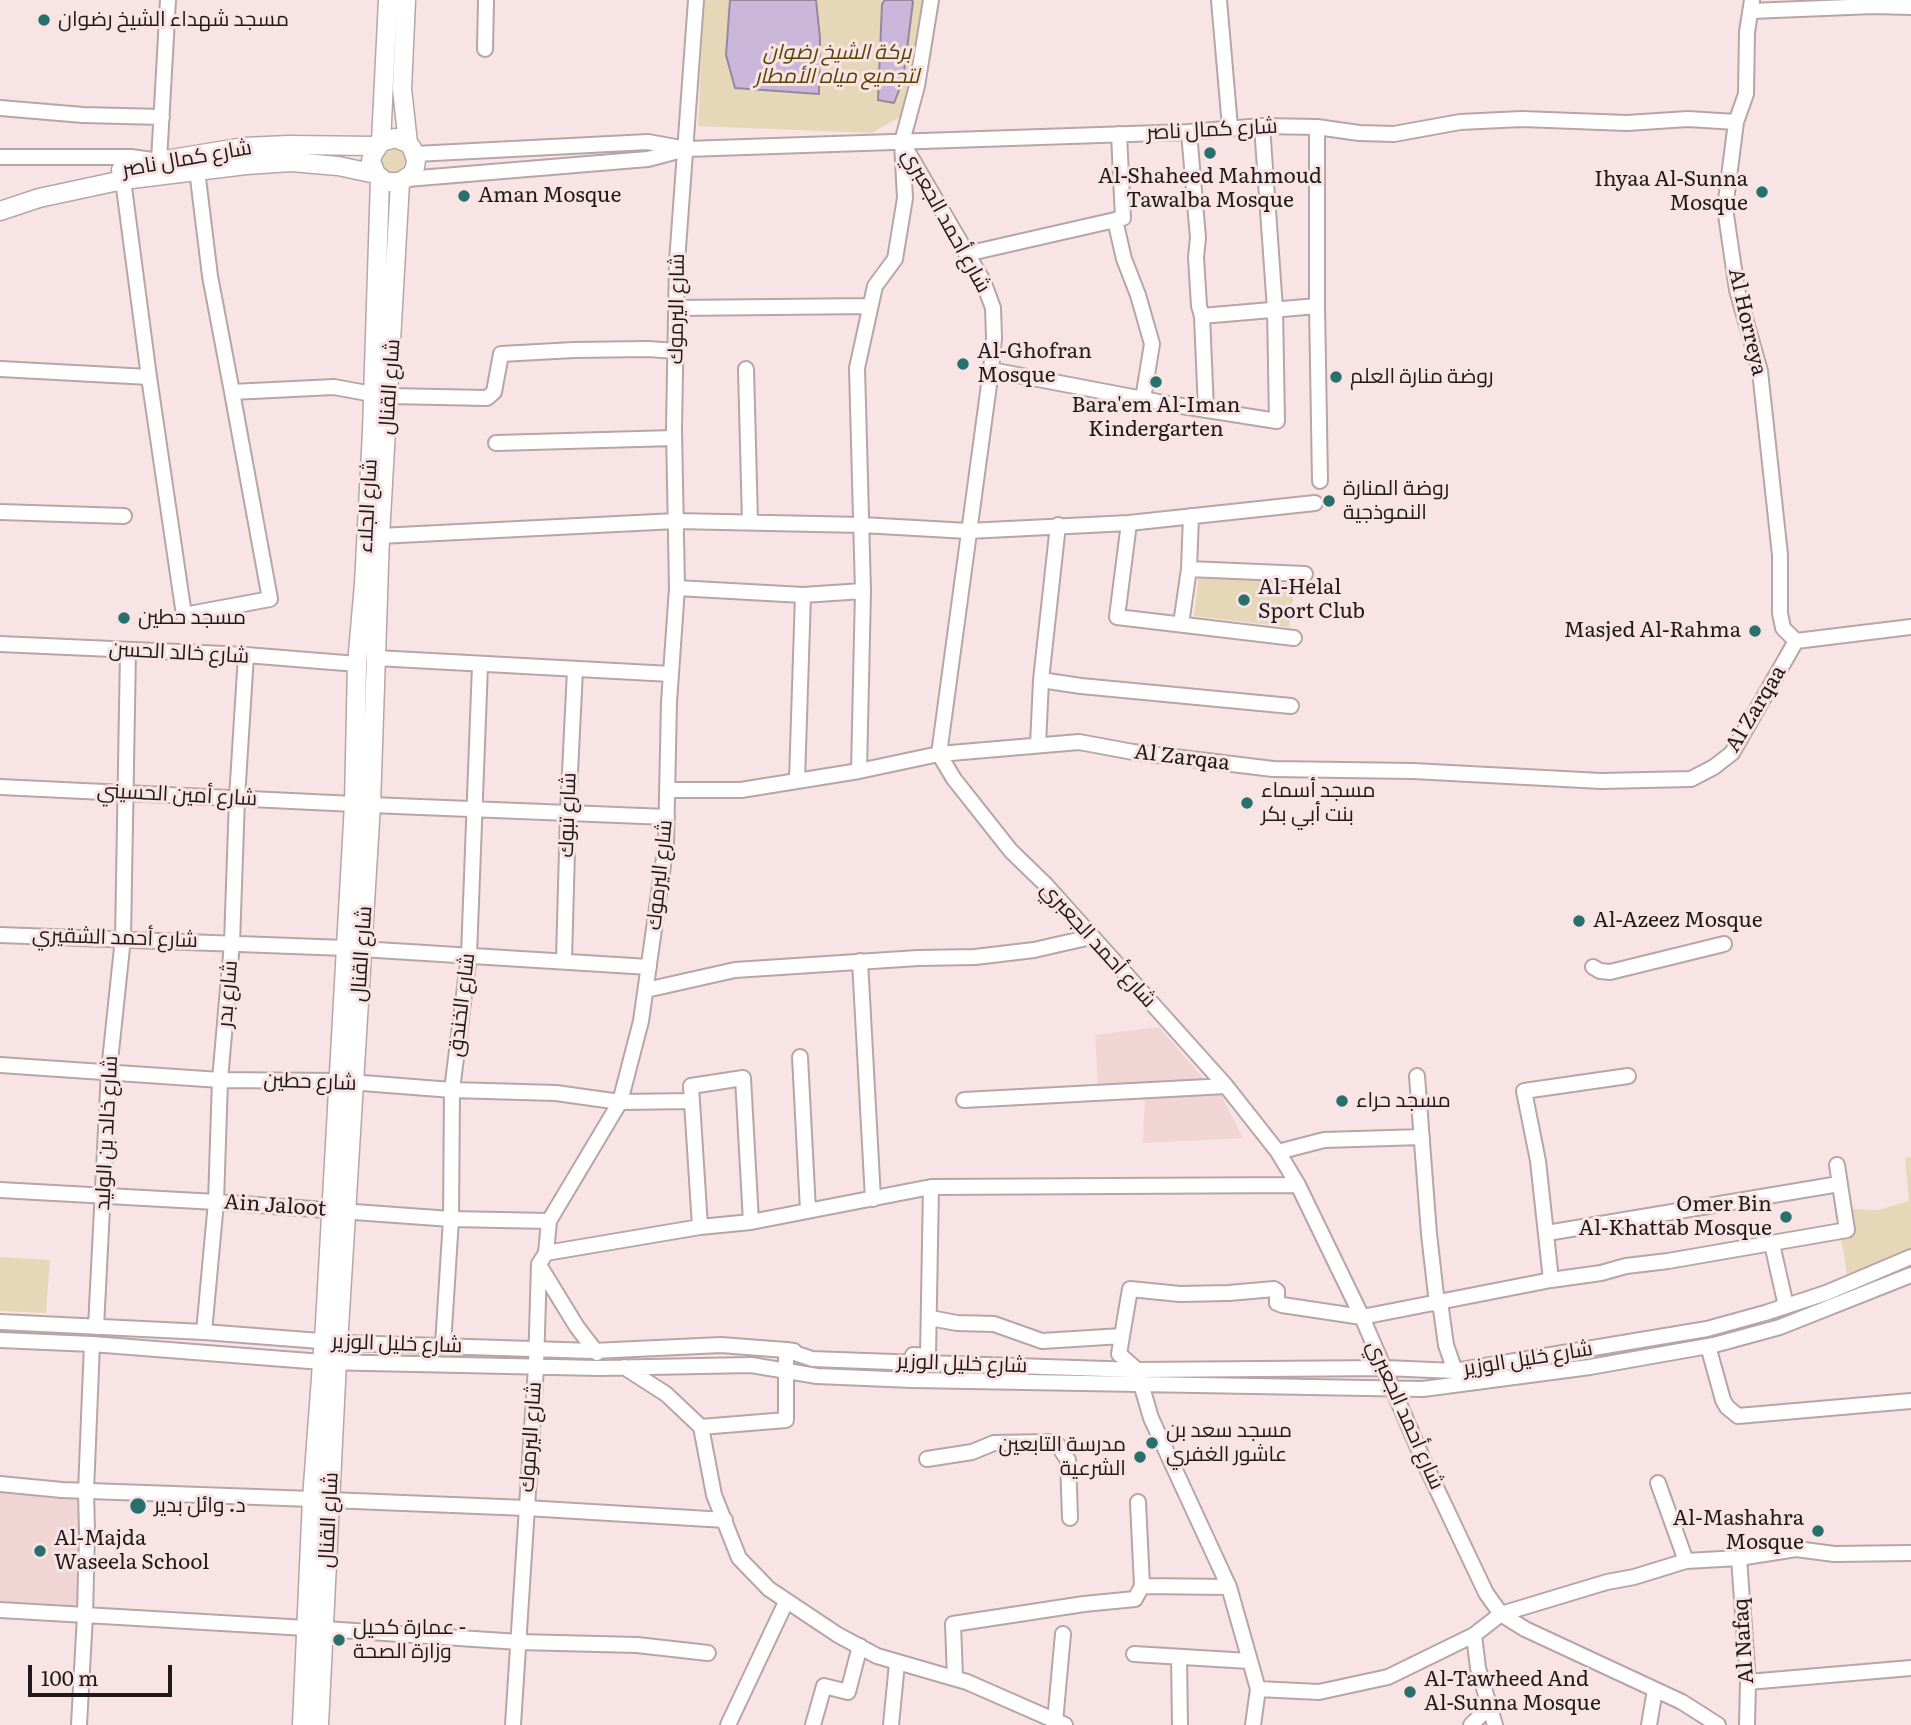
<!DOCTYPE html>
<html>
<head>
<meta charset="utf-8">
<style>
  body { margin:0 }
  #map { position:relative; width:1911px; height:1725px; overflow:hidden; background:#f8e4e4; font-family:Literata,serif }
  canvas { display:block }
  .scale { position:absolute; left:28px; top:1665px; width:144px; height:32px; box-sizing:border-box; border:4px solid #201919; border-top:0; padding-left:9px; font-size:21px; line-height:24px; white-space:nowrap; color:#201919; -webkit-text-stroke:5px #f8e4e4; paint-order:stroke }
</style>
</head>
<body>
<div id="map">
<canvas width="1911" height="1725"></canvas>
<div class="scale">100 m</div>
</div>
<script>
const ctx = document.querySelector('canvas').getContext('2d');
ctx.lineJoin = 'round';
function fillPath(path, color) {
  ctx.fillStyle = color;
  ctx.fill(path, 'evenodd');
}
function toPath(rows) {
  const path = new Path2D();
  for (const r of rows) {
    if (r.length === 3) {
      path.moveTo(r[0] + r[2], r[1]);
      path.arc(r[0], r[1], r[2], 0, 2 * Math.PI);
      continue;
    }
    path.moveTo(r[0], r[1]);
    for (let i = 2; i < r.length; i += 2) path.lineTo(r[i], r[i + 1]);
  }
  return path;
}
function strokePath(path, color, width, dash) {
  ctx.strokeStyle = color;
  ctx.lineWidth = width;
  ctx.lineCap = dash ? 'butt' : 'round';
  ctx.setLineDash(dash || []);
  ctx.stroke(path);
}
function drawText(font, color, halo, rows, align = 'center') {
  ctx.font = font + ' Literata,Cairo,serif';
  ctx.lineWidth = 6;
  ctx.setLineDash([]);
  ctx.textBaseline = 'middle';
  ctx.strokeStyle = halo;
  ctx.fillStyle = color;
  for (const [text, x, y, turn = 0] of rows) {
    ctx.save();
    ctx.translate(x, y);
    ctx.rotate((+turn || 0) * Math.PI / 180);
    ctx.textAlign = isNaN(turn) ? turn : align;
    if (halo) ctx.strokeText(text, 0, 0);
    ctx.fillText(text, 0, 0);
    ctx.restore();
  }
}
fillPath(toPath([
  [1159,1027,1210,1086,1098,1090,1095,1035],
  [1220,1092,1243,1138,1143,1143,1145,1094],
  [0,1492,83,1496,78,1609,0,1606]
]), '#f1d5d4');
fillPath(toPath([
  [704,0,924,0,904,115,871,133,698,126],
  [393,160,12],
  [1199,573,1295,585,1289,627,1194,616],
  [1911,1157,1911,1250,1847,1274,1841,1237,1846,1209,1878,1210,1909,1201,1905,1158],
  [0,1257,50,1260,46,1313,0,1311]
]), '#e5d7b8');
const water = toPath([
  [730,0,816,0,820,38,819,94,735,88,726,55,730,0],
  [885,0,912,0,913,2,903,80,894,103,878,100,882,4,885,0]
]);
fillPath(water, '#c9b6d9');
strokePath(water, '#96879f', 2);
const minor = toPath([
  [1219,0,1230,127],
  [1752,0,1747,32,1746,94,1736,122,1725,208,1737,290,1760,371,1780,555,1780,613,1783,628,1796,641],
  [1751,11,1874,6,1911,7],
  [485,49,486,0],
  [0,108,83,115,162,117],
  [1317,127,1317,306,1320,481],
  [1189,132,1198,238,1196,257,1199,306,1202,316,1206,410],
  [1119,134,1123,218,1115,220,1124,259,1138,295,1152,344,1143,399],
  [902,142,983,281,993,308,994,338,991,370,939,754,954,779,1011,851,1045,884,1226,1086,1278,1152,1298,1185,1362,1317,1425,1464,1486,1593,1501,1614,1525,1629,1682,1702,1718,1725],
  [415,154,648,142,681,148],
  [0,157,131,157,159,161,168,0],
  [197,170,210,276,232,392,334,387,372,394],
  [407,179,648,159,686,149,1189,132,1262,126,1317,127,1359,133,1394,134,1460,122,1522,119,1627,123,1688,119,1736,122],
  [123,180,149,377,184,615,270,599,232,392],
  [966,254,1115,220],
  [676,308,870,306],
  [1202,316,1317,306],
  [0,369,149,377],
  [746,369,750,522],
  [991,370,1169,404,1277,421,1275,309,1262,126],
  [389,396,487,398,494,392,501,354,574,350,648,349,676,351],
  [496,443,674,438],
  [0,512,124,516],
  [1129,523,1117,617,1294,638],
  [380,536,676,521,862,525,968,531,1129,523,1315,503],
  [1189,569,1305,574],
  [677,588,803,595,863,591],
  [1181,624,1189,569,1191,516],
  [1796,641,1911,627],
  [0,644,246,655,357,664],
  [376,658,671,674],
  [1041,680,1081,686,1291,706],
  [1038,745,1041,680,1058,525],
  [859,771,863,591,857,368,875,286,895,259,905,198,902,142,917,86,931,0],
  [797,780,803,595],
  [0,787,354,804],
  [667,790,741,790,859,771,939,754,1079,742,1133,752,1273,769,1413,771,1601,781,1691,779,1714,767,1732,753,1796,641],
  [371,805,667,817],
  [0,935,345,948,649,967],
  [564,960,568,813,575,670],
  [860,961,873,1199],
  [1593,967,1600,971,1610,972,1724,944],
  [646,990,735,970,918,958,975,957,1034,950,1091,937],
  [800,1057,808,1211],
  [0,1065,220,1080,337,1081,452,1090,556,1093,620,1102,692,1101],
  [1417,1076,1429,1234,1437,1304,1441,1309,1446,1345,1455,1371],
  [964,1100,1226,1086],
  [1278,1152,1324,1140,1422,1137],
  [0,1190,216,1202,451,1219,549,1221],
  [700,1227,691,1086,743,1078,751,1222],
  [1547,1233,1839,1184],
  [1772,1244,1786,1306],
  [546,1253,700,1227,751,1222,931,1187,1298,1185],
  [539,1265,577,1327,597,1353],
  [1551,1280,1538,1161,1524,1091,1628,1076],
  [930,1318,957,1323,994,1324,1042,1341,1122,1336,1130,1289,1180,1294,1229,1293,1274,1289,1277,1291,1277,1303,1282,1305,1362,1317,1551,1280,1601,1273,1626,1266,1668,1261,1847,1230,1837,1165],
  [0,1322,204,1332,346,1343,593,1351,721,1345,786,1350,812,1359,893,1362,1137,1370,1385,1368,1455,1371,1707,1329,1765,1313,1826,1293,1911,1257],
  [96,1327,109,1071,123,938,128,650],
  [204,1332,216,1202,220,1080,232,943,237,798,246,655],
  [1122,1336,1119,1354,1137,1370,1151,1418,1229,1587],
  [0,1340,92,1344,322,1362,599,1368,751,1365,817,1376,912,1380,1423,1389,1590,1367,1714,1345,1780,1327,1911,1275],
  [443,1345,451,1219,452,1090,469,955,480,665],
  [1708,1346,1723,1400,1727,1407,1738,1416,1911,1401],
  [913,1355,928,1356,931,1187],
  [624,1367,666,1394,701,1427,714,1495,739,1558,769,1589,838,1635,877,1656,967,1682,1065,1725],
  [701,1427,786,1420,786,1350,794,1351],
  [927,1459,972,1452,994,1443,1049,1442,1057,1444,1068,1460,1070,1518],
  [1658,1483,1686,1561],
  [0,1484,62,1490,312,1499],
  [330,1500,526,1508,725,1520],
  [1739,1558,1748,1682,1747,1725],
  [1142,1586,1229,1587,1258,1689,1253,1725],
  [0,1610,306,1628],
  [325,1629,519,1642,637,1645,708,1653],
  [1474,1635,1478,1668,1495,1725],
  [1134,1654,1249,1661],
  [1179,1657,1180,1725],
  [955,1678,953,1624,1084,1604,1135,1599,1142,1586,1138,1502],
  [1748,1682,1911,1668],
  [1258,1689,1319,1692,1388,1677,1474,1635,1501,1614,1607,1582,1634,1577,1686,1561,1739,1558,1796,1549,1834,1554,1911,1553],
  [1055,1722,1063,1634],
  [79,1725,85,1615,87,1532,86,1491,92,1344],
  [513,1725,536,1367,539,1264,546,1253,549,1221,620,1102,641,1021,666,844,669,702,677,588,674,429,677,262,696,0],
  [728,1725,786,1602],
  [813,1725,824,1686,848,1692,860,1646],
  [891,1725,897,1663],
  [1471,1725,1490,1706],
  [1649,1725,1655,1690]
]);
const major = toPath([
  [406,0,402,89,408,143],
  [381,142,388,0],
  [121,170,159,161,244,147,289,145,377,146],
  [0,211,39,198,123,180,246,165,291,162,338,166,376,174,386,182,400,182,412,174,415,167,416,160,412,148,408,143,395,138,381,142,373,154,371,161,376,174],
  [302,1725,312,1499,325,1324,354,804,357,664,364,584,372,431,380,179],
  [319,1725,337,1361,371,805,380,536,400,182]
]);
strokePath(minor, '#b8a5a5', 18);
strokePath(major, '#b8a5a5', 21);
strokePath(minor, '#fff', 14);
strokePath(major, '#fff', 18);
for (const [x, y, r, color] of [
  [44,20,7,"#27706c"],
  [1210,153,7,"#27706c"],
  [1762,192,7,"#27706c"],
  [464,196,7,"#27706c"],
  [963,364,7,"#27706c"],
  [1336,377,7,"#27706c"],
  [1156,382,7,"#27706c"],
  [1329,501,7,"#27706c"],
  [1244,600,7,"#27706c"],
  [124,618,7,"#27706c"],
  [1755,631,7,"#27706c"],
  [1247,803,7,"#27706c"],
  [1579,921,7,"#27706c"],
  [1342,1101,7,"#27706c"],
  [1786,1217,7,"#27706c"],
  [1152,1443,7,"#27706c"],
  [1140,1457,7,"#27706c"],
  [138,1506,9,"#27706c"],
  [1818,1531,7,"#27706c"],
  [40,1551,7,"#27706c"],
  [339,1640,7,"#27706c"],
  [1410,1692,7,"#27706c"]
]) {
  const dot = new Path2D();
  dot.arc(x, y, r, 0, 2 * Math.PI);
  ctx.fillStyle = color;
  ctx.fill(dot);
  strokePath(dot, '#f8e4e4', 2.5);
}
drawText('21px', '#201919', '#f8e4e4', [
  ["مسجد شهداء الشيخ رضوان",58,20],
  ["Al-Shaheed Mahmoud",1210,177,"center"],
  ["Tawalba Mosque",1210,201,"center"],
  ["Ihyaa Al-Sunna",1748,180,"right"],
  ["Mosque",1748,204,"right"],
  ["Aman Mosque",478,196],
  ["Al-Ghofran",977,352],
  ["Mosque",977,376],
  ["روضة منارة العلم",1350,377],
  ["Bara'em Al-Iman",1156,406,"center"],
  ["Kindergarten",1156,430,"center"],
  ["روضة المنارة",1343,489],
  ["النموذجية",1343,513],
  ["Al-Helal",1258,588],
  ["Sport Club",1258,612],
  ["مسجد حطين",138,618],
  ["Masjed Al-Rahma",1741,631,"right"],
  ["مسجد أسماء",1261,791],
  ["بنت أبي بكر",1261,815],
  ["Al-Azeez Mosque",1593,921],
  ["مسجد حراء",1356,1101],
  ["Omer Bin",1772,1205,"right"],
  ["Al-Khattab Mosque",1772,1229,"right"],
  ["مسجد سعد بن",1166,1431],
  ["عاشور الغفري",1166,1455],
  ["مدرسة التابعين",1126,1445,"right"],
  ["الشرعية",1126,1469,"right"],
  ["د. وائل بدير",154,1506],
  ["Al-Mashahra",1804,1519,"right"],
  ["Mosque",1804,1543,"right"],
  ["Al-Majda",54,1539],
  ["Waseela School",54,1563],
  ["عمارة كحيل -",353,1628],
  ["وزارة الصحة",353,1652],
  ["Al-Tawheed And",1424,1680],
  ["Al-Sunna Mosque",1424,1704]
], 'left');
drawText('italic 21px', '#594200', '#f8e4e4', [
  ["بركة الشيخ رضوان",837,53],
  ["لتجميع مياه الأمطار",837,77]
]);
drawText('21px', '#201919', '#f8e4e4', [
  ["شارع كمال ناصر",1212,130,-3],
  ["شارع كمال ناصر",187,159,-10],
  ["شارع أحمد الجعبري",946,221,61],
  ["شارع اليرموك",677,309,-89],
  ["Al Horreya",1747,322,77],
  ["شارع القنال",390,387,-86],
  ["شارع الجلاء",368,506,-87],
  ["شارع خالد الحسن",179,653,3],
  ["Al Zarqaa",1756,709,-59],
  ["Al Zarqaa",1182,758,7],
  ["شارع أمين الحسيني",177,795,3],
  ["شارع تبوك",568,815,-88],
  ["شارع اليرموك",660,875,-84],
  ["شارع أحمد الشقيري",115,938,2],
  ["شارع أحمد الجعبري",1098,945,48],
  ["شارع القنال",362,954,-86],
  ["شارع بدر",228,994,-85],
  ["شارع الخندق",462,1005,-83],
  ["شارع حطين",310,1082,2],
  ["شارع خالد بن الوليد",107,1133,-87],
  ["Ain Jaloot",275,1206,4],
  ["شارع خليل الوزير",397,1344,2],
  ["شارع خليل الوزير",1528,1359,-9],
  ["شارع خليل الوزير",962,1364,2],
  ["شارع أحمد الجعبري",1405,1415,66],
  ["شارع اليرموك",531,1437,-86],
  ["شارع القنال",329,1520,-87],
  ["Al Nafaq",1744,1641,-94]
]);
</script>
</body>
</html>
